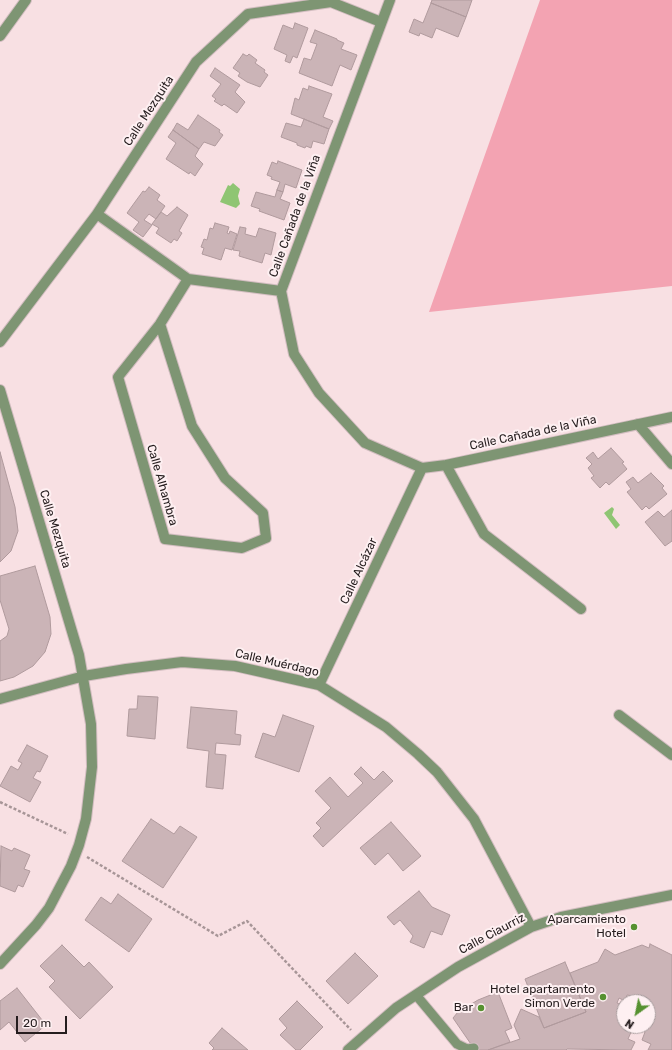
<!DOCTYPE html>
<html>
<head>
<meta charset="utf-8">
<style>
  body { margin:0 }
  #map { position:relative; width:672px; height:1050px; overflow:hidden; background:#f8e0e3; font-family:Rubik,sans-serif }
  canvas { display:block }
  .north { position:absolute; left:616px; top:994px; width:40px; height:40px; box-sizing:border-box; background:#fef0f2; border:1px solid #a79c9d; border-radius:50%; rotate:213deg; font-size:11px; font-weight:700; line-height:16px; text-align:center; color:#251d1e }
  .north::after { content:''; display:block; margin:auto; width:14px; height:18px; background:#569130; clip-path:polygon(50% 0,100% 100%,50% 72%,0 100%) }
  .scale { position:absolute; left:16px; top:1016px; width:51px; height:18px; box-sizing:border-box; border:2px solid #251d1e; border-top:0; padding-left:5px; font-size:12px; line-height:14px; white-space:nowrap; color:#251d1e; -webkit-text-stroke:3px #fef0f2; paint-order:stroke }
</style>
</head>
<body>
<div id="map">
<canvas width="672" height="1050"></canvas>
<div class="north">N</div>
<div class="scale">20 m</div>
</div>
<script>
const ctx = document.querySelector('canvas').getContext('2d');
ctx.lineJoin = 'round';
function fillPath(path, color) {
  ctx.fillStyle = color;
  ctx.fill(path, 'evenodd');
}
function toPath(rows) {
  const path = new Path2D();
  for (const r of rows) {
    path.moveTo(r[0], r[1]);
    for (let i = 2; i < r.length; i += 2) path.lineTo(r[i], r[i + 1]);
  }
  return path;
}
function strokePath(path, color, width, dash) {
  ctx.strokeStyle = color;
  ctx.lineWidth = width;
  ctx.lineCap = dash ? 'butt' : 'round';
  ctx.setLineDash(dash || []);
  ctx.stroke(path);
}
function drawText(font, color, halo, rows, align = 'center') {
  ctx.font = font + ' Rubik,sans-serif';
  ctx.lineWidth = 4;
  ctx.setLineDash([]);
  ctx.textBaseline = 'middle';
  ctx.strokeStyle = halo;
  ctx.fillStyle = color;
  for (const [text, x, y, turn = 0] of rows) {
    ctx.save();
    ctx.translate(x, y);
    ctx.rotate((+turn || 0) * Math.PI / 180);
    ctx.textAlign = isNaN(turn) ? turn : align;
    if (halo) ctx.strokeText(text, 0, 0);
    ctx.fillText(text, 0, 0);
    ctx.restore();
  }
}
fillPath(toPath([
  [540,0,672,0,672,286,429,312]
]), '#f3a3b2');
fillPath(toPath([
  [233,183,240,189,238,196,240,204,236,208,220,202,228,185,230,186],
  [612,507,614,509,612,515,620,525,616,529,604,513]
]), '#8fc573');
const building = toPath([
  [432,0,472,0,466,17,431,3,432,0],
  [431,3,466,17,458,37,436,28,432,38,420,33,419,36,409,32,414,19,423,23,431,3],
  [295,23,308,28,297,58,293,56,290,63,285,61,287,55,274,49,283,25,293,29,295,23],
  [315,30,337,39,337,40,344,43,341,49,357,55,351,70,340,65,332,86,299,73,304,58,311,60,317,44,310,42,315,30],
  [243,54,247,56,249,54,257,60,255,63,265,70,264,72,268,75,260,87,247,82,238,76,240,73,233,68,243,54],
  [215,68,240,85,235,92,245,102,237,113,224,104,222,106,214,101,216,99,212,96,221,84,210,76,215,68],
  [309,86,332,94,323,117,333,121,329,129,291,114,295,98,299,100,303,88,308,90,309,86],
  [198,115,220,130,219,132,223,135,215,146,204,142,199,149,173,130,177,123,188,130,198,115],
  [304,119,329,129,324,144,313,141,311,148,306,146,305,148,297,145,297,143,281,137,286,123,301,127,304,119],
  [173,130,199,149,195,156,203,164,195,176,190,172,189,174,166,159,176,143,168,137,173,130],
  [278,161,302,170,296,188,285,184,283,192,277,190,280,182,271,179,272,177,267,175,272,162,277,164,278,161],
  [149,187,160,195,157,200,165,206,156,219,149,214,144,220,152,225,143,237,133,230,139,222,127,213,143,191,145,192,149,187],
  [277,190,283,192,280,199,290,203,284,220,259,211,260,209,251,206,256,192,275,197,277,190],
  [177,207,188,215,179,231,182,233,177,241,174,239,171,243,156,233,159,228,152,224,161,212,167,216,177,207],
  [215,223,229,227,227,233,229,234,230,231,237,234,232,250,225,248,221,260,202,254,204,248,201,247,204,239,207,240,210,228,213,229,215,223],
  [240,227,246,228,245,234,256,237,259,228,276,233,271,255,265,253,262,263,239,256,240,251,233,250,240,227],
  [611,448,624,462,622,463,627,469,609,485,606,482,600,488,591,478,594,476,588,468,592,464,586,458,593,452,598,459,611,448],
  [0,452,15,507,18,531,11,551,0,562,0,452],
  [651,473,664,486,662,488,667,494,649,509,646,506,642,510,627,492,631,489,626,482,633,477,638,483,651,473],
  [672,510,672,541,665,546,645,522,658,511,664,517,672,510],
  [35,566,50,617,51,634,45,652,33,666,14,677,0,681,0,641,7,636,9,629,0,600,0,576,35,566],
  [138,696,158,697,155,739,127,736,129,709,137,709,138,696],
  [191,707,237,711,235,734,241,735,240,745,216,743,215,754,226,755,223,789,206,787,209,751,187,748,191,707],
  [283,715,314,726,299,772,255,757,263,733,275,737,283,715],
  [27,745,48,756,40,772,37,771,33,778,41,782,30,802,0,786,11,766,18,770,22,763,18,761,27,745],
  [361,767,374,780,383,771,393,781,323,847,313,836,321,828,316,823,331,808,315,791,330,777,348,797,363,783,354,774,361,767],
  [151,819,174,834,180,826,197,837,163,888,122,861,151,819],
  [391,822,421,856,403,871,388,853,375,865,360,848,391,822],
  [1,846,12,851,14,848,30,855,24,869,30,871,23,887,18,885,15,892,0,886,1,846],
  [419,891,432,907,450,915,442,935,431,931,424,948,410,942,413,936,400,920,394,925,387,917,419,891],
  [118,894,152,919,129,952,85,920,101,897,111,904,118,894],
  [650,944,672,955,672,1050,648,1050,651,1044,642,1040,645,1032,636,1028,637,1026,648,1026,648,1002,630,1002,632,996,627,995,625,1001,619,998,617,1003,624,1006,621,1015,624,1017,624,1026,632,1030,628,1039,635,1042,631,1050,567,1049,566,1050,488,1050,520,1039,514,1025,521,1009,539,1017,544,1028,586,1012,570,973,598,962,605,949,615,955,642,945,649,948,650,944],
  [62,945,84,967,89,962,113,987,80,1019,49,987,55,981,40,966,62,945],
  [355,953,378,976,348,1004,326,981,355,953],
  [565,962,586,1012,544,1028,525,979,565,962],
  [17,988,46,1025,25,1042,9,1022,0,1030,0,1001,17,988],
  [498,992,512,1028,505,1031,510,1042,488,1050,475,1050,453,1018,458,1012,478,1000,498,992],
  [297,1001,323,1027,300,1050,296,1050,280,1035,287,1028,279,1019,297,1001],
  [222,1028,248,1050,212,1050,214,1048,209,1043,222,1028]
]);
fillPath(building, '#cbb4b7');
strokePath(building, '#b09a9d', 1);
const lane = toPath([
  [416,995,457,1044,467,1049,474,1048]
]);
const street = toPath([
  [390,0,281,291,294,354,319,393,365,443,422,468,446,465,672,417],
  [0,36,26,0],
  [97,214,188,279,281,291],
  [160,324,192,426,225,478,263,513,266,538,242,548,165,539,118,377,160,324,188,279],
  [0,342,97,214,196,62,248,14,331,2,381,22],
  [0,390,79,655,91,724,92,767,86,819,79,845,71,866,49,908,36,925,0,964],
  [638,424,672,464],
  [446,465,484,534,581,609],
  [319,685,422,468],
  [0,699,84,676,126,669,182,662,235,666,319,685,386,727,418,754,437,772,474,819,531,927],
  [619,715,672,755],
  [348,1050,396,1008,458,967,531,927,561,917,672,895]
]);
strokePath(lane, '#d2bdc0', 11);
strokePath(street, '#d2bdc0', 12);
strokePath(toPath([
  [0,802,68,834],
  [87,857,218,936,247,921,351,1030]
]), '#a79597', 2.5, [3, 2]);
strokePath(lane, '#7e9573', 9);
strokePath(street, '#7e9573', 10);
for (const [x, y, r, color] of [
  [634,927,4,"#569130"],
  [603,997,4,"#569130"],
  [481,1008,4,"#569130"]
]) {
  const dot = new Path2D();
  dot.arc(x, y, r, 0, 2 * Math.PI);
  ctx.fillStyle = color;
  ctx.fill(dot);
  strokePath(dot, '#fef0f2', 1.5);
}
drawText('12px', '#251d1e', '#fef0f2', [
  ["Calle Mezquita",149,111,-57],
  ["Calle Cañada de la Viña",295,216,-70],
  ["Calle Cañada de la Viña",533,433,-12],
  ["Calle Alhambra",162,485,74],
  ["Calle Mezquita",55,529,73],
  ["Calle Alcázar",359,571,-65],
  ["Calle Muérdago",277,663,13],
  ["Calle Ciaurriz",492,934,-28]
]);
drawText('12px', '#251d1e', '#fef0f2', [
  ["Aparcamiento",626,920],
  ["Hotel",626,934],
  ["Hotel apartamento",595,990],
  ["Simon Verde",595,1004],
  ["Bar",473,1008]
], 'right');
</script>
</body>
</html>
